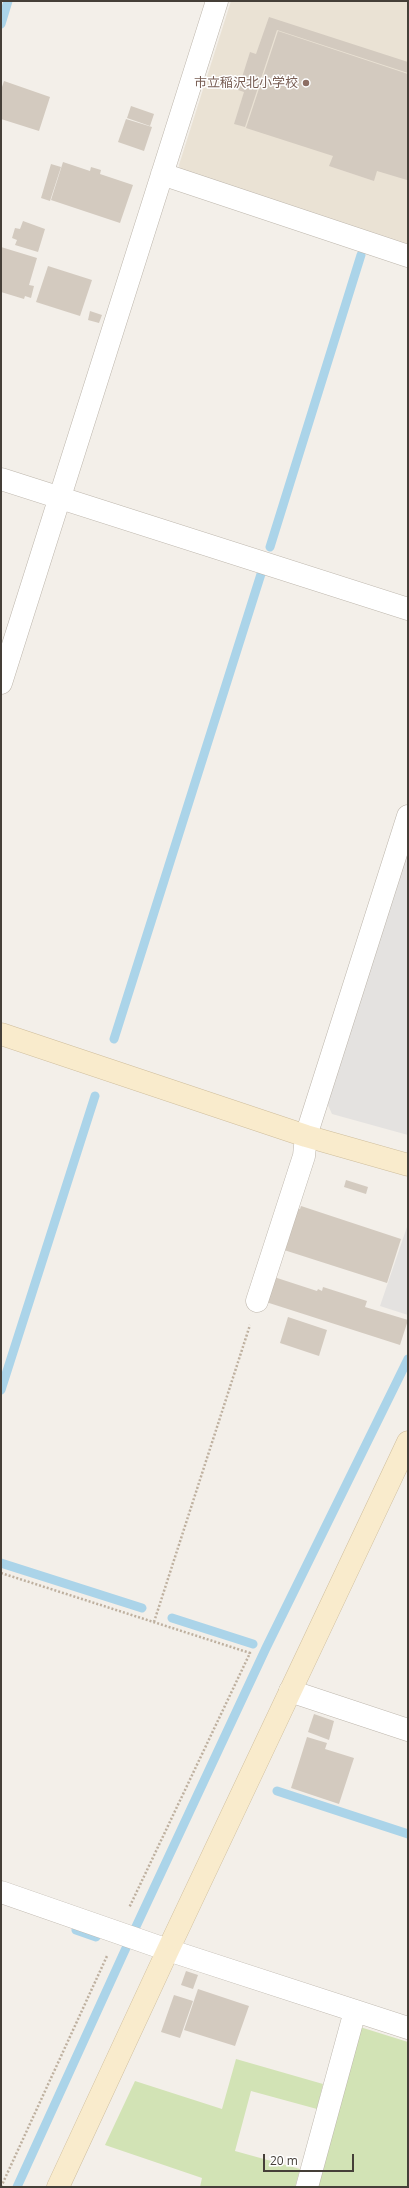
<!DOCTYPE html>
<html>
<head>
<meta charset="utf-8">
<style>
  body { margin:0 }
  #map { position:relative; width:409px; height:2188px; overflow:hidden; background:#f3efe9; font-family:"Open Sans",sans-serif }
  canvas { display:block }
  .frame { position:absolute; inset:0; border:2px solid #453f38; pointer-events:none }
  .scale { position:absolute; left:263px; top:2154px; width:91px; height:18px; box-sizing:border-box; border:2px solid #453f38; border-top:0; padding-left:5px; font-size:12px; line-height:14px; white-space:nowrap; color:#453f38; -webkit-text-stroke:3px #fff; paint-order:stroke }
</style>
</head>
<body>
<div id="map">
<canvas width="409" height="2188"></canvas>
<div class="frame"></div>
<div class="scale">20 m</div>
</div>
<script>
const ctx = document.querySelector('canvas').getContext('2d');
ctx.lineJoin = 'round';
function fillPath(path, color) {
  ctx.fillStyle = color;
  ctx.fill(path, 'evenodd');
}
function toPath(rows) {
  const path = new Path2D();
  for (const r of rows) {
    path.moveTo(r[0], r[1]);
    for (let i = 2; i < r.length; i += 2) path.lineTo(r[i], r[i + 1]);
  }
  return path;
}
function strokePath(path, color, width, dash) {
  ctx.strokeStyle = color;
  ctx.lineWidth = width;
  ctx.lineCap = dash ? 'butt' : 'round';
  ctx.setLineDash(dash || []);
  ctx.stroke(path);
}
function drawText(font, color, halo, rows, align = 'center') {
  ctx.font = font + ' "Open Sans","Noto Sans JP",sans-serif';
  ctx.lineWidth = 3;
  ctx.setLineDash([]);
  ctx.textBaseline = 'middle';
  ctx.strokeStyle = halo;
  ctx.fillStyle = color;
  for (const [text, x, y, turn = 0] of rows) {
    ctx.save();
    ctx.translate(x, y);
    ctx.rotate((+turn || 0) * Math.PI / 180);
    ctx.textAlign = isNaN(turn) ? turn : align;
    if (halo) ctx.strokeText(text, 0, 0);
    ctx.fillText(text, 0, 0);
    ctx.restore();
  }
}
fillPath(toPath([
  [231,1,408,1,408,249,181,175,179,165]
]), '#eae2d4');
fillPath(toPath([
  [360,2027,408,2042,408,2187,316,2187],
  [236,2059,323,2084,317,2109,251,2091,235,2151,300,2169,295,2187,200,2187,202,2178,105,2145,135,2081,222,2109]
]), '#d2e3b5');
fillPath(toPath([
  [408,847,408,1135,332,1114,327,1103],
  [408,1224,408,1315,380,1306]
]), '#e4e2e0');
strokePath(toPath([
  [1,24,8,1],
  [270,547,361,255],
  [114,1039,261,574],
  [1,1390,95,1096],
  [1,1563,142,1608],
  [172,1618,253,1644],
  [277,1791,408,1834],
  [76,1930,96,1937],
  [17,2187,126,1948,266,1648,408,1359]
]), '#abd4e9', 9);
fillPath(toPath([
  [269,17,408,62,408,73,277,30,245,127,234,124,244,92,238,90,250,52,256,54],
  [278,31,408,74,407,180,377,171,374,181,329,166,333,156,246,128],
  [4,81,50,97,39,131,1,119,1,90],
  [131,106,154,114,150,126,127,118],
  [126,119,152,127,144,151,118,142],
  [63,162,90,171,91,167,101,170,100,174,133,185,120,223,51,200],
  [51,164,61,167,50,201,41,198],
  [23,221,45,229,38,252,15,245,17,240,12,238,15,228,20,229],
  [1,247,37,258,29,285,34,286,31,298,25,296,24,299,1,292],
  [48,266,92,280,80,316,36,302],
  [90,311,102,315,99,323,88,320],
  [346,1180,368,1187,366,1194,344,1187],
  [301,1206,401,1239,387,1283,284,1250,297,1208,300,1209],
  [274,1277,317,1291,318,1289,322,1291,323,1287,367,1301,365,1307,408,1320,400,1345,266,1302],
  [288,1317,327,1330,319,1356,280,1343],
  [314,1714,334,1721,329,1740,308,1732],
  [307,1737,327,1743,325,1749,354,1758,339,1804,291,1788],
  [186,1971,198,1975,193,1989,181,1985],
  [198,1989,249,2006,235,2046,184,2030],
  [174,1995,193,2001,180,2038,161,2032]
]), '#d3cabf');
const street = toPath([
  [162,174,408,256],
  [1,479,408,609],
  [1,683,217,1],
  [257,1301,304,1156,306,1136,408,816],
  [290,1691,408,1730],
  [1,1892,168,1950,408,2028],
  [307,2187,355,2011]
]);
const secondary = toPath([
  [1,1034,306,1136,408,1165],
  [58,2187,168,1950,408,1442]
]);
strokePath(street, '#bdb6ac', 23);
strokePath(secondary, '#cebd9c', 23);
strokePath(toPath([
  [1,1573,250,1653,129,1908],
  [154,1622,250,1325],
  [1,2187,107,1956]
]), '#beb09f', 2.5, [2, 2]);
strokePath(street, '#fff', 22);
strokePath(secondary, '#f9ebcc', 22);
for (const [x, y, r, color] of [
  [306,83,4,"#8d6e63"]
]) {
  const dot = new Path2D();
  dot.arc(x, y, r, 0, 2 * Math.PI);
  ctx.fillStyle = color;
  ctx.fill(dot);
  strokePath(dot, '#fff', 1.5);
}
drawText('13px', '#785e54', '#fff', [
  ["市立稲沢北小学校",298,83]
], 'right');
</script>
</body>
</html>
